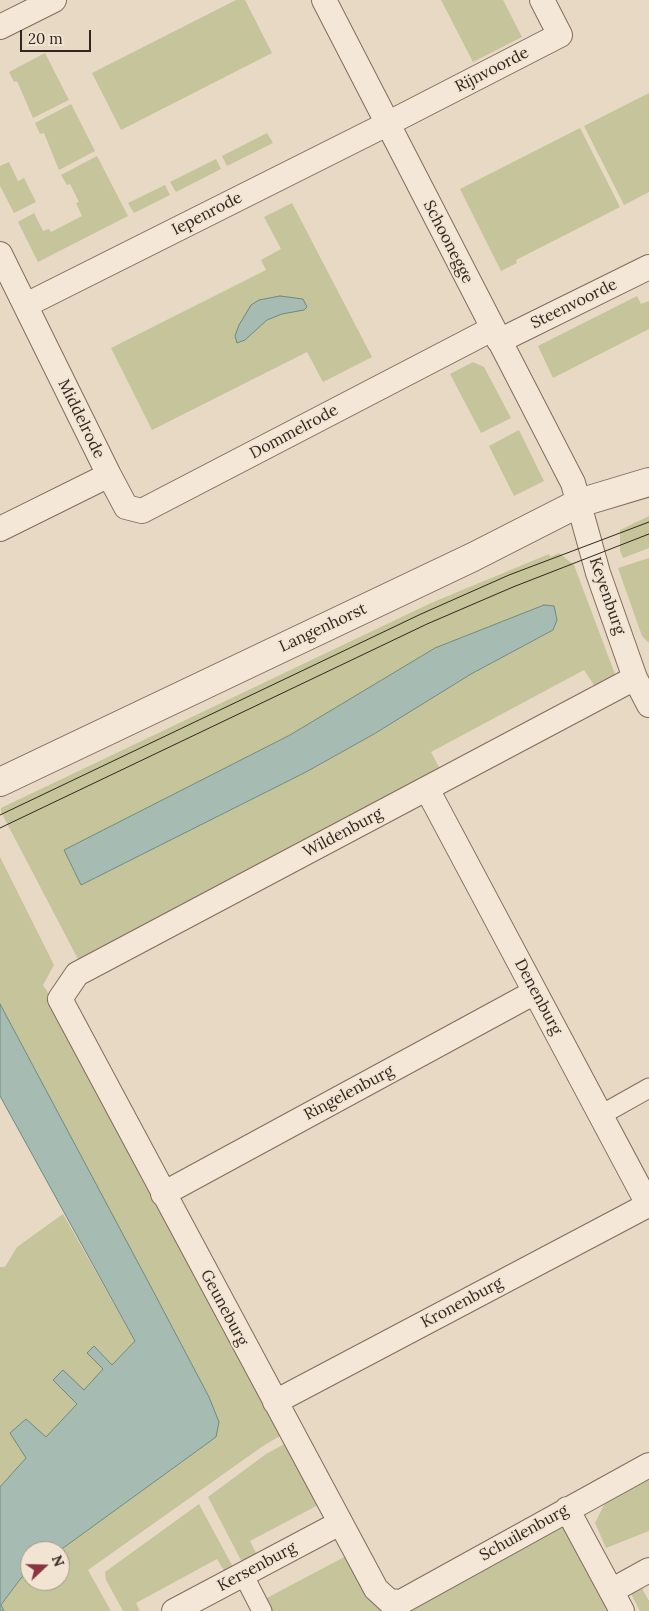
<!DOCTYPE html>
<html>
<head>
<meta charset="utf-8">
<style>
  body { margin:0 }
  #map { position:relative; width:649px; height:1611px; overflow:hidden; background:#e8d9c5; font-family:Lora,serif }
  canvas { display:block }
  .north { position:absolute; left:20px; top:1541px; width:50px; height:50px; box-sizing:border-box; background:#f1e4d3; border:1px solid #a5988b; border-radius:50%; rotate:69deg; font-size:14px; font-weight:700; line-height:20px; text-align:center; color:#33261f }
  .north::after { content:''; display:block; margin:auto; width:18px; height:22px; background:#893441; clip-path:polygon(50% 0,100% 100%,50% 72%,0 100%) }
  .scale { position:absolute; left:20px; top:30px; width:71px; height:22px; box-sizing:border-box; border:2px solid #33261f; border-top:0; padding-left:6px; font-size:15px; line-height:18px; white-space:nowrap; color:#33261f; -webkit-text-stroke:4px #f1e4d3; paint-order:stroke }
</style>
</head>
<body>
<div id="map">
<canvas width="649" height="1611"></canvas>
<div class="north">N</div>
<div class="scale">20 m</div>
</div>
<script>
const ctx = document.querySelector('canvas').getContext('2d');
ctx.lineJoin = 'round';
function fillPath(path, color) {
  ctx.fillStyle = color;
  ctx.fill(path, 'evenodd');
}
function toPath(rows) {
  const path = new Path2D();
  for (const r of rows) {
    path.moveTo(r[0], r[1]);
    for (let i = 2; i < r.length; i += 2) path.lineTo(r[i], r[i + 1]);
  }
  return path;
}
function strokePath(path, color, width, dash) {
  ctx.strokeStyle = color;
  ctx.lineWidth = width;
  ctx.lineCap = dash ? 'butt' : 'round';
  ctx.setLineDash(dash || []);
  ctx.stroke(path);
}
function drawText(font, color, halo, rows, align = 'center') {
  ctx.font = font + ' Lora,serif';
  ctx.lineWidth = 4;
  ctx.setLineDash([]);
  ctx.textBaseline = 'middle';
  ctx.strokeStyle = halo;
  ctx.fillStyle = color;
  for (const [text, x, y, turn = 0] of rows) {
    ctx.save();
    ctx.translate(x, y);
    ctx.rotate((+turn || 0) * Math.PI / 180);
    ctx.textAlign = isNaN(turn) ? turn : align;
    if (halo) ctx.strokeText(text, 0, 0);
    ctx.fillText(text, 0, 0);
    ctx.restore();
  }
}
fillPath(toPath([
  [236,0,245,0,272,53,121,130,92,73],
  [441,0,503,0,522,37,473,62],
  [45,53,69,100,33,118,17,81,14,82,9,72],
  [649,93,649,192,624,205,584,126],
  [71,104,95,151,59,170,44,133,40,134,35,123],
  [580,128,620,207,516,260,517,263,501,271,460,189],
  [267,133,273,143,227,166,222,156],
  [97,156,128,216,38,262,18,222,34,213,43,231,49,229,51,232,82,216,76,203,79,202,70,184,67,185,61,175],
  [216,159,221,169,176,192,170,182],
  [9,162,18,181,24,178,36,202,14,213,0,186,0,166],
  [165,185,170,195,134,213,128,203],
  [292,203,372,357,323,382,307,352,152,430,111,348,266,270,261,260,281,249,264,217],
  [637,296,641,304,649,301,649,329,553,378,538,346],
  [473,362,484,367,511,418,481,433,450,374],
  [519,430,544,481,514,496,489,446],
  [649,516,649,548,623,558,620,551,620,530],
  [559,553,574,565,616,677,596,688,584,670,431,752,441,771,79,961,1,812,1,808,431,603,549,554,550,557],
  [544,605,553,630,471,674,374,734,306,772,81,885,64,850,290,735,435,648],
  [649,558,649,643,642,636,618,568],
  [0,857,54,965,43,985,55,1003,285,1433,263,1446,88,1570,111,1611,4,1611,1,1606,21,1578,30,1572,30,1581,60,1581,59,1551,216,1437,209,1397,0,1004],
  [63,1214,135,1341,112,1366,87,1353,103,1369,84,1391,53,1380,77,1404,46,1438,10,1432,26,1458,0,1487,0,1267,5,1267,17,1247],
  [290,1441,322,1503,250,1541,258,1557,243,1564,208,1497,266,1454],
  [649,1476,649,1531,606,1548,595,1523,607,1499],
  [199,1504,234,1569,226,1574,217,1559,136,1603,140,1611,123,1611,106,1580,105,1572],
  [554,1526,565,1527,617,1611,404,1611],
  [350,1554,381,1611,269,1611,263,1600],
  [639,1583,649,1601,649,1611,640,1611,629,1590]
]), '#c5c49a');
const water = toPath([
  [280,296,303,299,307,307,304,310,282,314,267,320,245,340,237,343,235,336,239,325,251,305,259,300,280,296],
  [544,605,554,606,557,620,553,630,471,674,374,734,306,772,81,885,64,850,290,735,435,648,544,605],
  [0,1004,151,1287,209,1397,219,1422,216,1437,59,1551,30,1551,30,1572,21,1578,1,1605,4,1611,0,1611,0,1487,26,1458,10,1433,26,1419,46,1437,77,1404,53,1380,63,1370,84,1390,103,1369,87,1353,94,1346,112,1365,135,1341,0,1096,0,1004]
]);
fillPath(water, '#a6bcb3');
strokePath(water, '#6e897f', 1);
const pedestrian = toPath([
  [601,1115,649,1088],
  [243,1574,262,1611]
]);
const minor = toPath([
  [324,0,573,483,598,573,635,678,649,705],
  [0,27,54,0],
  [0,254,109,475,126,507,142,511,492,329],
  [26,305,389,123,560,35,542,0],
  [499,341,649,267],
  [0,529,109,475],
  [635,678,77,974,60,999,376,1589,389,1601,401,1602,649,1465],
  [427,789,649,1206],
  [163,1194,535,992],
  [275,1402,648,1205],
  [567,1509,622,1611],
  [611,1591,649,1570],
  [174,1611,340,1523]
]);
const tertiary = toPath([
  [0,782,473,557,579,503,649,482]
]);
strokePath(pedestrian, '#816b5d', 21);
strokePath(minor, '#816b5d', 26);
strokePath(tertiary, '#816b5d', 30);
strokePath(pedestrian, '#f4e7d7', 19);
strokePath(minor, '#f4e7d7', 24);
strokePath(tertiary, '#f4e7d7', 28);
strokePath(toPath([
  [0,815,421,614,509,575,649,522],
  [0,828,427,624,513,587,649,534]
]), '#33261f', 1);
drawText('16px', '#33261f', '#f1e4d3', [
  ["Rijnvoorde",492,70,-27],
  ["Iepenrode",207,214,-27],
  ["Schoonegge",448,242,63],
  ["Steenvoorde",574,304,-26],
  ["Middelrode",81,419,64],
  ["Dommelrode",294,432,-28],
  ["Keyenburg",607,596,71],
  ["Langenhorst",323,628,-25],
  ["Wildenburg",343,833,-28],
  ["Denenburg",538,997,62],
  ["Ringelenburg",349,1093,-28],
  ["Kronenburg",462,1303,-28],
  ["Geuneburg",224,1308,62],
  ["Schuilenburg",524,1533,-29],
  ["Kersenburg",257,1567,-28]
]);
</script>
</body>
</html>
